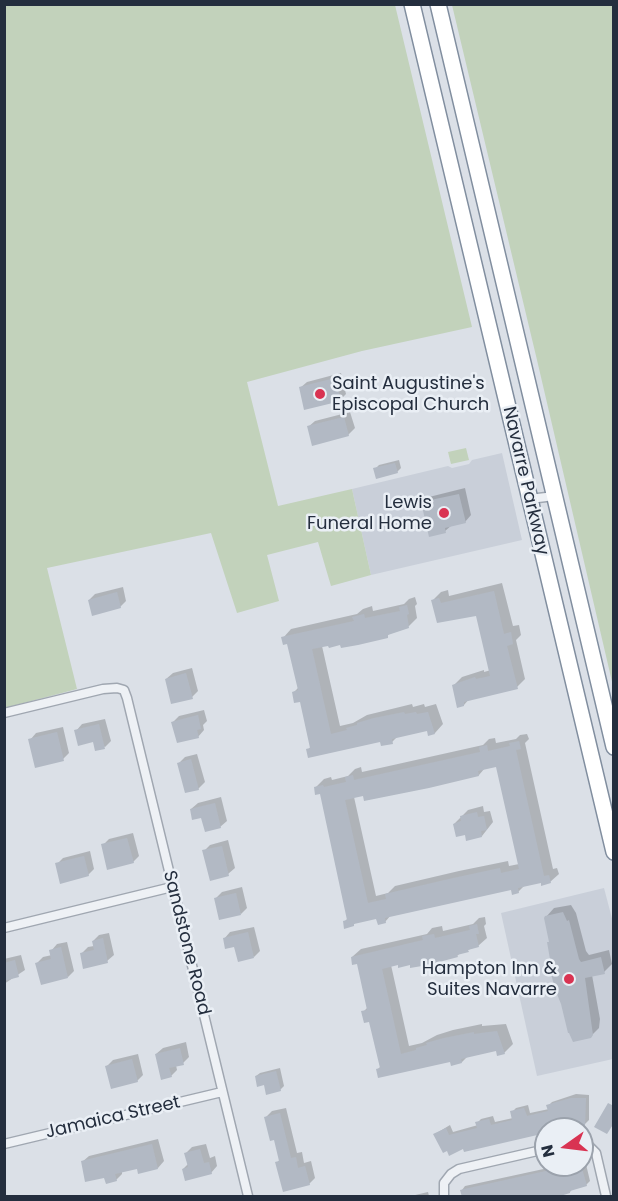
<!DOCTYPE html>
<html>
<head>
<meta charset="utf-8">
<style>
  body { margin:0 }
  #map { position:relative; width:618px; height:1201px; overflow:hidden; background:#dbe0e7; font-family:Poppins,sans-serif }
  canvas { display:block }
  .frame { position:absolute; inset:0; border:6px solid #242e3e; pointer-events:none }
  .north { position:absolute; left:534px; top:1117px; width:60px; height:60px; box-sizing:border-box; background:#eaeff5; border:2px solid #9ba2ac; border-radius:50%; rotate:256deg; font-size:16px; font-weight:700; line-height:24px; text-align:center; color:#242e3e }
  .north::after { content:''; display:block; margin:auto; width:21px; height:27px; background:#d93352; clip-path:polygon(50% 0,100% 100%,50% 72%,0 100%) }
</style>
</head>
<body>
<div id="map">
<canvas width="618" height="1201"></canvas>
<div class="frame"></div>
<div class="north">N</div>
</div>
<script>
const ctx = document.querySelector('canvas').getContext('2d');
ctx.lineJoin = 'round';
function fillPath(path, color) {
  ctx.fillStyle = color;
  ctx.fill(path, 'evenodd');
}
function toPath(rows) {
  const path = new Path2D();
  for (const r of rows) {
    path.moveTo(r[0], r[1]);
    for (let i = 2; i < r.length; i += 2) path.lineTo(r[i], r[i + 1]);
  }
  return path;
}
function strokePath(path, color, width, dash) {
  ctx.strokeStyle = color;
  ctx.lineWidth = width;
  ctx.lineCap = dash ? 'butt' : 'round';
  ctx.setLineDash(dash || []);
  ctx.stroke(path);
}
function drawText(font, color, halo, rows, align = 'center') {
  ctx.font = font + ' Poppins,sans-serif';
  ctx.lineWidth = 5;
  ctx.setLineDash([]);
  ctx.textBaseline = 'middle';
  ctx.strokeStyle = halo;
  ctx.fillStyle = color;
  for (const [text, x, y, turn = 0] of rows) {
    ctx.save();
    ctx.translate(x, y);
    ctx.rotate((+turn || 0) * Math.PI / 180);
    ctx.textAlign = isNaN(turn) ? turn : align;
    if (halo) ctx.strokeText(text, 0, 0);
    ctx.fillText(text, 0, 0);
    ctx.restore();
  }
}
fillPath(toPath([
  [502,453,522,540,371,575,352,489,448,466,452,468,469,464,472,460],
  [604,888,614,926,613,1059,537,1076,501,913]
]), '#c9cfd9');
fillPath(toPath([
  [4,5,395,5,472,327,362,351,247,382,278,506,352,489,371,575,331,586,318,542,267,555,279,601,237,613,211,533,47,568,77,689,5,708],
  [452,5,613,5,613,686,537,360],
  [466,448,469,460,451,464,448,452]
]), '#c2d2bb');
fillPath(toPath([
  [341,373,346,394,340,400,300,388,307,382],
  [350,412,355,428,348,435,308,427,315,421],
  [399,460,401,468,397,472,375,469,379,465],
  [465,488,471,515,465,522,452,525,445,531,423,503,429,497],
  [502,583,513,626,519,625,521,635,516,640,525,679,517,687,470,698,464,705,453,686,462,677,484,670,484,672,491,670,477,614,438,622,433,600,441,592,448,590,449,596],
  [123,587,126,601,120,607,89,600,95,594],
  [415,597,417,604,415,606,417,618,409,626,391,632,387,636,322,646,340,726,353,723,367,715,412,704,413,707,424,704,425,707,436,704,443,724,435,733,429,734,428,730,398,736,392,742,381,740,308,750,311,746,301,700,294,692,299,687,288,642,283,638,291,629,357,614,363,609,372,606,373,611,404,604,409,599],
  [192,668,198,691,192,697,166,679,173,673],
  [204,710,207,721,203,725,204,730,198,737,173,722,179,716],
  [105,719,111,741,105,747,76,731,82,724],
  [63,727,69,753,63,759,30,740,36,733],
  [527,734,529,739,525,743,553,869,557,868,559,874,550,882,542,881,525,885,518,892,512,888,391,915,385,922,378,918,356,922,353,925,345,921,348,918,321,792,315,788,324,779,331,777,332,780,348,776,355,769,361,767,362,772,483,745,489,739,495,738,496,743,516,739,520,735],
  [497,765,519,864,509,866,508,861,459,871,395,886,388,893,376,896,354,797,364,795,366,800,479,775,485,768],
  [197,754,205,782,198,789,179,763,185,757],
  [221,797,227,821,220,827,191,809,198,803],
  [483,806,484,812,490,811,493,822,482,836,466,833,454,824,468,810],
  [133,833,139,856,133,862,103,845,109,839],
  [228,840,235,868,228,874,204,851,210,845],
  [90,851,94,869,88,875,57,864,63,858],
  [242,887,247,908,241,914,216,898,222,892],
  [571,905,576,913,586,951,589,955,609,950,612,964,604,972,592,975,600,1019,599,1028,591,1036,550,941,546,917,554,908],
  [485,917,486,924,484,926,487,938,478,946,460,953,457,956,391,965,409,1046,422,1043,437,1035,453,1030,482,1024,482,1026,506,1024,513,1044,504,1053,497,1049,468,1056,462,1062,451,1060,377,1070,381,1066,371,1020,363,1012,368,1007,358,962,352,957,361,949,427,934,432,928,442,926,443,931,473,924,479,918],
  [254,927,260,951,254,957,224,939,230,932],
  [109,933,114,955,107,961,81,954,88,947,94,946,93,941,99,935],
  [67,942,74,971,68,977,37,963,43,957,52,955,51,951,57,944],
  [21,955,25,970,4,984,4,959],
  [186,1042,189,1057,183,1063,176,1065,177,1070,171,1076,156,1054,163,1048],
  [138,1054,143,1075,137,1081,107,1066,113,1060],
  [280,1068,284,1086,280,1090,256,1076,260,1073],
  [576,1094,589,1095,589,1120,585,1124,572,1120,550,1129,464,1147,435,1134,450,1125,453,1132,478,1125,477,1123,481,1119,493,1116,495,1122,513,1118,512,1112,516,1108,528,1105,530,1113,549,1109,548,1106,552,1102],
  [286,1108,297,1153,302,1152,304,1163,311,1161,315,1178,309,1184,277,1163,280,1159,275,1138,266,1117,272,1111],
  [158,1139,164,1161,158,1168,138,1167,122,1171,122,1174,116,1180,106,1176,82,1162,89,1156],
  [206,1144,210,1158,215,1156,217,1166,211,1173,183,1169,188,1164,186,1153,192,1147],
  [585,1160,590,1181,586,1185,573,1188,570,1192,462,1190,465,1186,562,1165,582,1165,582,1161],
  [428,1192,429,1196,411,1196]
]), '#0003');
fillPath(toPath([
  [335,378,341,401,304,410,299,387],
  [344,417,349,436,312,446,307,426],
  [395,463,398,473,376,479,373,468],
  [459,494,466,523,445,528,446,533,429,537,421,502],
  [494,591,504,634,511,632,513,644,507,646,518,689,464,702,464,706,457,708,452,685,475,677,476,679,490,676,476,616,437,623,431,600,439,598,441,603],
  [117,592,121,608,92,616,88,600],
  [407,605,409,614,407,615,409,628,388,635,388,638,358,645,341,648,340,645,329,648,328,646,312,649,331,734,347,730,346,728,357,725,357,723,374,718,404,712,405,714,416,712,417,714,428,712,435,734,428,736,427,731,392,739,393,744,381,746,380,742,308,758,306,749,310,748,300,702,294,703,292,692,298,690,287,644,283,645,281,637,354,621,352,617,364,614,365,618,400,611,399,607],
  [186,673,193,699,171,704,165,679],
  [198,715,201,729,197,730,199,738,177,743,171,722],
  [99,724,105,749,95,751,93,742,78,746,74,730],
  [57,732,64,761,35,768,28,739],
  [519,741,521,749,516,750,544,876,549,875,551,883,541,886,541,883,518,888,519,893,512,895,511,890,385,918,386,923,378,925,376,919,354,924,354,926,344,929,343,921,347,920,320,794,315,795,314,787,323,785,324,787,346,782,345,777,353,775,354,780,480,752,479,747,487,745,488,751,510,746,509,743],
  [496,767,519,869,501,873,500,868,449,879,385,894,386,899,368,903,345,800,363,796,364,801,429,788,479,776,478,771],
  [191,759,199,790,185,793,177,763],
  [215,803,221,828,205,832,201,818,192,820,190,809],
  [477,812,478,817,484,816,487,830,481,831,482,837,466,841,465,835,456,837,453,824,461,821,460,816],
  [127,838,134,863,107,870,101,844],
  [222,846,229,876,210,881,202,850],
  [84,856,89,876,60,884,55,863],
  [236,893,241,915,219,920,214,898],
  [563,912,567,921,569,920,579,959,581,962,601,957,605,974,585,978,593,1035,591,1038,573,1042,569,1033,568,1033,561,1004,555,989,549,966,551,965,547,942,549,942,544,918,545,916],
  [477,924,479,934,476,934,479,947,468,950,469,952,457,955,458,957,428,965,410,968,410,965,398,968,398,965,382,969,393,1018,401,1054,416,1050,416,1048,427,1045,426,1043,444,1038,474,1032,474,1034,497,1031,505,1054,497,1056,496,1051,461,1059,462,1063,451,1066,450,1062,378,1078,376,1069,380,1068,369,1022,364,1023,361,1011,367,1010,357,964,352,965,351,957,423,940,422,936,434,934,435,938,470,930,469,926],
  [248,932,254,958,238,962,234,947,225,949,223,938],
  [103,938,108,963,83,969,80,953,94,950,92,941],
  [61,947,68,978,41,985,35,963,51,959,49,950],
  [15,960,19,977,4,981,4,963],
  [180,1048,184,1065,169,1068,172,1077,161,1080,155,1054],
  [132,1059,138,1082,111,1089,105,1066],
  [276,1071,281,1091,266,1095,264,1085,257,1087,255,1076],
  [571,1098,586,1098,585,1125,571,1125,571,1122,548,1128,546,1133,464,1152,463,1149,449,1156,447,1151,443,1153,433,1134,446,1128,449,1135,477,1128,475,1122,489,1119,491,1125,512,1120,510,1111,524,1108,527,1116,548,1111,546,1105],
  [608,1103,614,1106,614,1123,607,1134,594,1127],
  [280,1113,291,1158,296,1157,298,1168,305,1166,310,1185,283,1192,275,1162,279,1161,274,1140,270,1141,264,1117],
  [152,1144,158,1169,138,1174,137,1169,115,1174,117,1181,106,1184,104,1178,85,1182,81,1161],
  [200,1149,204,1163,209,1162,212,1174,185,1181,182,1169,188,1167,184,1153],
  [573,1165,581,1165,587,1186,570,1191,570,1193,557,1197,462,1197,460,1190]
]), '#b2b9c4');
const street = toPath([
  [530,499,554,496],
  [4,713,103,689,117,688,124,690,127,698,248,1196],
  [4,928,172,887],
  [582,1142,586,1143,596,1153,606,1196],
  [4,1144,222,1092],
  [444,1196,444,1183,451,1174,459,1169,546,1149]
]);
const highway = toPath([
  [412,4,614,852],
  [438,4,614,747]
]);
strokePath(street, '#a0a7b1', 11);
strokePath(highway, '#818e9f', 18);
strokePath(street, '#eef1f5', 8);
strokePath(highway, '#fff', 15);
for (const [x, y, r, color] of [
  [320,394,6,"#d93352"],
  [444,513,6,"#d93352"],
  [569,979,6,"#d93352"]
]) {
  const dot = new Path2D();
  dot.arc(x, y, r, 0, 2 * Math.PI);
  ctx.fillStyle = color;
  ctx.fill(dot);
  strokePath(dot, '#eaeff5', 2);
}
drawText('18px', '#242e3e', '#eaeff5', [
  ["Saint Augustine's",332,384,"left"],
  ["Episcopal Church",332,405,"left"],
  ["Lewis",432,503],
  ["Funeral Home",432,524],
  ["Hampton Inn &",557,969],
  ["Suites Navarre",557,990]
], 'right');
drawText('18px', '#242e3e', '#eaeff5', [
  ["Navarre Parkway",525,481,77],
  ["Sandstone Road",186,943,76],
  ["Jamaica Street",113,1118,-13]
]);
</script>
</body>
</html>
